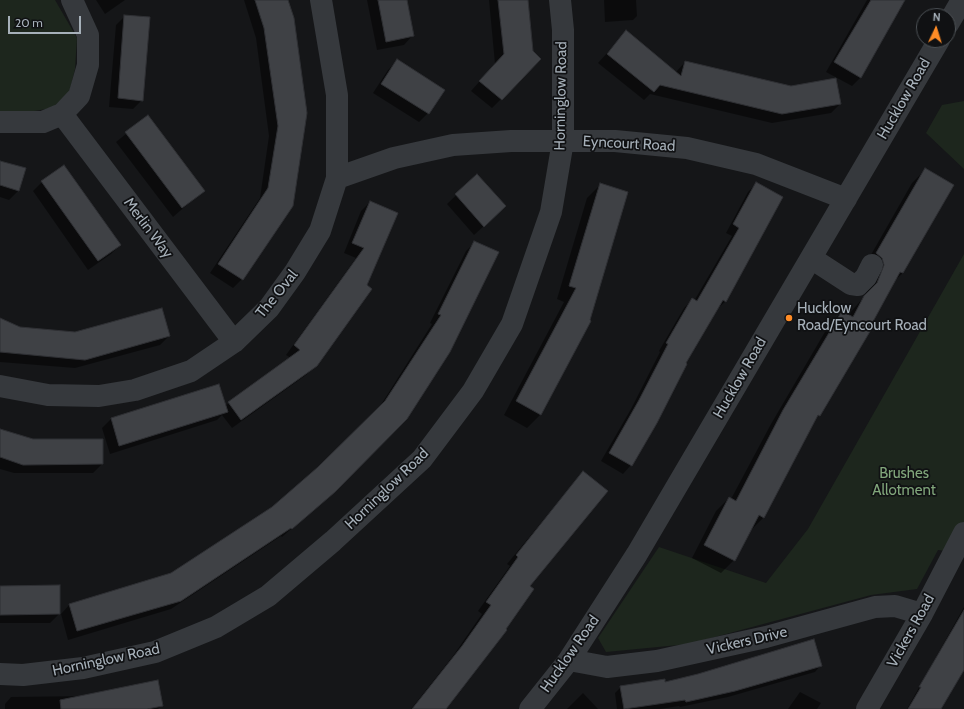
<!DOCTYPE html>
<html>
<head>
<meta charset="utf-8">
<style>
  body { margin:0 }
  #map { position:relative; width:964px; height:709px; overflow:hidden; background:#151618; font-family:Cabin,sans-serif }
  canvas { display:block }
  .north { position:absolute; left:916px; top:8px; width:40px; height:40px; box-sizing:border-box; background:#101113; border:1px solid #4c5155; border-radius:50%; rotate:4deg; font-size:11px; font-weight:700; line-height:16px; text-align:center; color:#a6b0b9 }
  .north::after { content:''; display:block; margin:auto; width:14px; height:18px; background:#ff8c26; clip-path:polygon(50% 0,100% 100%,50% 72%,0 100%) }
  .scale { position:absolute; left:8px; top:16px; width:73px; height:18px; box-sizing:border-box; border:2px solid #a6b0b9; border-top:0; padding-left:5px; font-size:12px; line-height:14px; white-space:nowrap; color:#a6b0b9; -webkit-text-stroke:3px #101113; paint-order:stroke }
</style>
</head>
<body>
<div id="map">
<canvas width="964" height="709"></canvas>
<div class="north">N</div>
<div class="scale">20 m</div>
</div>
<script>
const ctx = document.querySelector('canvas').getContext('2d');
ctx.lineJoin = 'round';
function fillPath(path, color) {
  ctx.fillStyle = color;
  ctx.fill(path, 'evenodd');
}
function toPath(rows) {
  const path = new Path2D();
  for (const r of rows) {
    path.moveTo(r[0], r[1]);
    for (let i = 2; i < r.length; i += 2) path.lineTo(r[i], r[i + 1]);
  }
  return path;
}
function strokePath(path, color, width, dash) {
  ctx.strokeStyle = color;
  ctx.lineWidth = width;
  ctx.lineCap = dash ? 'butt' : 'round';
  ctx.setLineDash(dash || []);
  ctx.stroke(path);
}
function drawText(font, color, halo, rows, align = 'center') {
  ctx.font = font + ' Cabin,sans-serif';
  ctx.lineWidth = 3.5;
  ctx.setLineDash([]);
  ctx.textBaseline = 'middle';
  ctx.strokeStyle = halo;
  ctx.fillStyle = color;
  for (const [text, x, y, turn = 0] of rows) {
    ctx.save();
    ctx.translate(x, y);
    ctx.rotate((+turn || 0) * Math.PI / 180);
    ctx.textAlign = isNaN(turn) ? turn : align;
    if (halo) ctx.strokeText(text, 0, 0);
    ctx.fillText(text, 0, 0);
    ctx.restore();
  }
}
fillPath(toPath([
  [0,0,55,0,77,38,75,69,69,93,52,108,29,112,0,113],
  [964,101,964,169,926,133,942,105],
  [964,254,964,553,938,550,917,589,871,595,689,644,606,652,598,638,659,547,766,583,808,529]
]), '#1d261d');
fillPath(toPath([
  [96,0,125,0,105,14],
  [244,0,287,0,306,113,242,279,233,288,210,273,260,198,269,136,256,38],
  [367,0,406,0,413,35,404,45,377,50],
  [489,0,527,0,532,52,501,99,492,108,471,91,495,64],
  [604,0,636,0,637,16,633,20,605,22],
  [867,0,905,0,861,77,852,86,826,72],
  [125,16,142,100,133,109,109,107,116,25],
  [626,32,676,72,685,62,840,104,831,113,772,123,650,94,644,100,598,63],
  [397,61,428,113,419,122,373,93,388,70],
  [147,117,203,191,173,217,116,142],
  [0,162,18,191,9,200,0,197],
  [925,170,903,273,893,282,819,415,815,419,764,517,751,530,734,560,721,573,692,558,716,511,729,498,731,499,771,424,829,325,842,312,848,315,864,297,872,278,864,267,912,183],
  [477,175,496,215,474,235,447,204],
  [42,182,120,245,111,254,88,270,33,191],
  [756,184,726,301,717,309,684,364,631,465,623,474,601,461,631,409,660,352,659,351,684,308,692,300,694,301,732,236,726,233,748,192],
  [600,185,588,321,590,322,540,415,527,428,504,415,564,302,557,299,587,198],
  [370,202,397,214,316,365,306,375,232,428,222,415,217,420,110,454,102,428,111,419,218,385,225,406,291,358,286,355,356,258,344,253,361,211],
  [475,242,498,253,324,500,282,537,281,536,171,609,68,640,61,614,70,604,172,574,272,507,319,468,377,411,432,324,430,323,466,251],
  [0,319,19,328,75,333,169,336,160,345,75,368,0,362],
  [0,430,33,440,102,464,93,473,14,473,0,469],
  [583,472,529,587,445,709,411,709,453,656,482,614,478,611,510,566,507,564],
  [0,587,59,614,50,623,0,623],
  [964,607,964,666,940,709,907,709],
  [821,665,815,672,728,697,680,707,679,706,660,709,617,709,615,693,621,687],
  [800,692,821,703,817,709,788,709],
  [583,693,598,709,567,709],
  [87,696,162,705,158,709,5,709,5,704,11,697]
]), '#0007');
const building = toPath([
  [255,0,288,0,294,18,307,113,293,206,243,280,218,264,268,188,278,126,264,28,255,0],
  [378,0,407,0,414,36,386,42,378,0],
  [498,0,528,0,533,51,541,59,502,100,479,81,504,54,498,0],
  [871,0,905,0,861,78,834,62,871,0],
  [124,15,150,17,143,101,118,98,124,15],
  [626,30,681,76,685,61,791,86,836,78,841,104,782,114,660,85,654,92,607,54,626,30],
  [397,59,445,90,429,114,381,84,397,59],
  [148,115,205,191,182,208,125,132,148,115],
  [0,161,26,168,19,191,0,185,0,161],
  [64,165,121,245,98,261,41,181,64,165],
  [925,168,954,185,903,273,900,272,870,327,872,328,820,416,818,415,764,518,759,515,735,561,704,545,729,497,736,501,783,410,842,311,853,317,864,296,877,283,884,265,882,258,876,253,925,168],
  [477,174,506,206,484,227,455,194,477,174],
  [756,182,783,197,726,302,723,300,686,363,687,364,657,423,632,466,609,453,639,400,668,344,666,343,692,298,697,301,739,228,733,224,756,182],
  [600,183,628,192,590,320,591,321,541,415,516,401,576,288,569,286,600,183],
  [370,201,398,213,367,285,372,289,317,366,241,420,228,402,300,350,294,345,364,248,352,243,370,201],
  [474,241,499,252,450,352,407,419,335,492,292,529,291,528,181,601,77,631,69,604,171,573,272,507,318,467,385,401,441,315,438,314,474,241],
  [162,308,170,336,85,360,0,352,0,318,20,327,75,332,162,308],
  [219,384,228,412,119,446,111,418,219,384],
  [0,429,33,439,103,439,103,464,23,465,0,457,0,429],
  [583,471,608,491,530,586,534,589,506,629,507,630,446,709,412,709,462,646,491,605,486,602,518,557,516,555,583,471],
  [60,585,60,614,0,615,0,586,60,585],
  [964,610,964,670,941,709,908,709,921,687,919,687,964,610],
  [814,639,822,666,735,691,686,702,685,700,624,709,620,686,665,679,665,682,698,674,814,639],
  [158,680,163,706,147,709,61,709,60,700,158,680]
]);
fillPath(building, '#3f4145');
strokePath(building, '#2f3034', 1);
strokePath(toPath([
  [948,24,962,0],
  [62,114,234,342],
  [0,122,43,122,62,114,79,96,88,65,88,35,72,0],
  [337,178,394,158,453,145,511,141,615,141,687,148,756,164,846,199],
  [811,258,851,284,858,285,866,277,872,265],
  [0,386,48,395,99,396,135,390,191,371,234,342,269,308,295,272,320,231,337,178,337,95,321,0],
  [569,660,607,667,657,661,766,637,875,607,895,606,922,614],
  [0,674,23,675,83,668,155,652,216,627,268,596,333,541,422,459,473,391,512,324,551,212,563,141,563,30,560,0],
  [530,709,569,660,637,554,939,40],
  [867,709,922,614,964,533]
]), '#36393d', 22);
for (const [x, y, r, color] of [
  [789,318,4,"#ff8c26"]
]) {
  const dot = new Path2D();
  dot.arc(x, y, r, 0, 2 * Math.PI);
  ctx.fillStyle = color;
  ctx.fill(dot);
  strokePath(dot, '#101113', 1.5);
}
drawText('15px', '#a6b0b9', '#101113', [
  ["Horninglow Road",561,96,-89],
  ["Hucklow Road",904,99,-60],
  ["Eyncourt Road",629,144,3],
  ["Merlin Way",148,228,53],
  ["The Oval",277,294,-51],
  ["Hucklow Road",740,378,-60],
  ["Horninglow Road",387,489,-44],
  ["Vickers Road",911,631,-61],
  ["Vickers Drive",747,641,-13],
  ["Hucklow Road",570,654,-55],
  ["Horninglow Road",106,660,-12]
]);
drawText('15px', '#a6b0b9', '#101113', [
  ["Hucklow",797,309],
  ["Road/Eyncourt Road",797,326]
], 'left');
drawText('15px', '#81a67b', '#101113', [
  ["Brushes",904,474],
  ["Allotment",904,491]
]);
</script>
</body>
</html>
